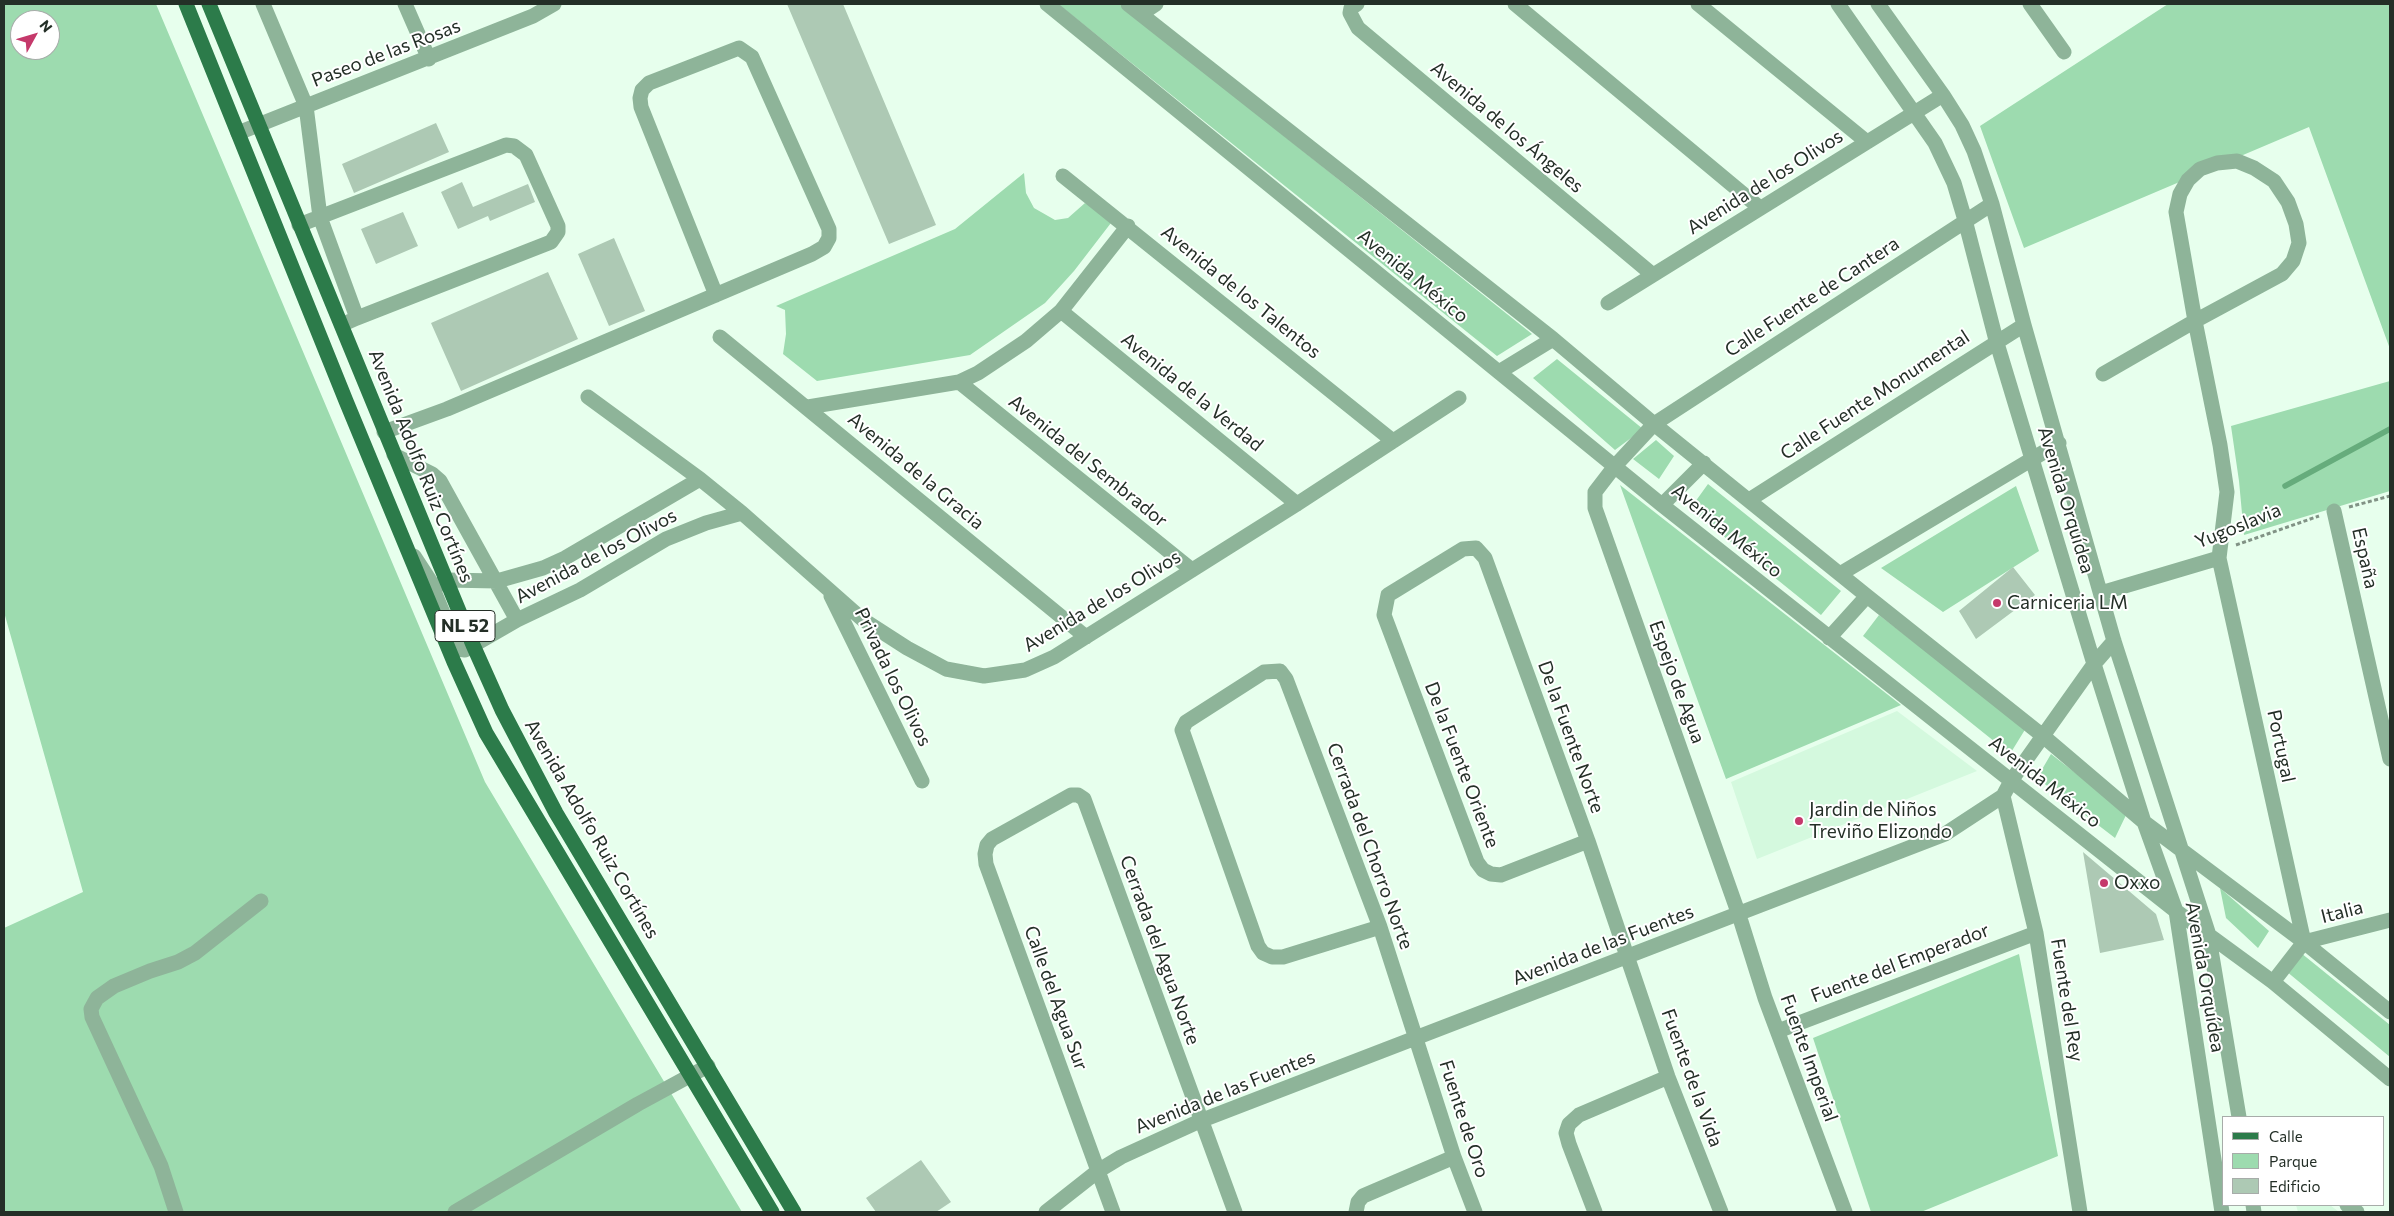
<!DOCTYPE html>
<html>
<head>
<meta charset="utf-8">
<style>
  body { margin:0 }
  #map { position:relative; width:2394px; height:1216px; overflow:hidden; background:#e7ffed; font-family:Commissioner,sans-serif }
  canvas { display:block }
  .frame { position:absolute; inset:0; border:5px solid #242f27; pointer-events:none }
  .legend { position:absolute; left:2222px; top:1116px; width:162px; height:90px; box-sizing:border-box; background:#fff; border:1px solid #a7aca9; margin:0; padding:6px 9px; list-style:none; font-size:15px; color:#242f27 }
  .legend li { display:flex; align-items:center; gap:10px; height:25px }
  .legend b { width:25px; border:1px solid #a7aca9 }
  .north { position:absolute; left:10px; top:10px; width:50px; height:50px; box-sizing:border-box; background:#fff; border:1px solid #a7aca9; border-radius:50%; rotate:51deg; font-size:14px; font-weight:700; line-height:20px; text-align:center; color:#242f27 }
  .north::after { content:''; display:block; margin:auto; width:18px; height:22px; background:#c5396b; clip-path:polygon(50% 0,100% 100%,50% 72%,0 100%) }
</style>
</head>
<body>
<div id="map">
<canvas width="2394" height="1216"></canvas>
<div class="frame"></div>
<ul class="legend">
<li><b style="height:6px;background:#2c7b4a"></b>Calle</li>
<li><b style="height:14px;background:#9ddbaf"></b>Parque</li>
<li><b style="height:14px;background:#adc9b4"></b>Edificio</li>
</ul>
<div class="north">N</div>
</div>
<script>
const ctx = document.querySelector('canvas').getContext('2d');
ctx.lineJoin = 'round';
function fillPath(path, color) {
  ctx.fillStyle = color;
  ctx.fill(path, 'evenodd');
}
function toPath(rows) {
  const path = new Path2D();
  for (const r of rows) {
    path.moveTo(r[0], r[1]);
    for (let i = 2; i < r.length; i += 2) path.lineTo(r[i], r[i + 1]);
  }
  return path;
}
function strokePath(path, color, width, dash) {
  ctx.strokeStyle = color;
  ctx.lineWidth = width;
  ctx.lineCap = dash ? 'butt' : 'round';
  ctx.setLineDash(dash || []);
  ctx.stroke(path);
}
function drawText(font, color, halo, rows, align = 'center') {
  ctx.font = font + ' Commissioner,sans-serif';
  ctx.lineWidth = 4;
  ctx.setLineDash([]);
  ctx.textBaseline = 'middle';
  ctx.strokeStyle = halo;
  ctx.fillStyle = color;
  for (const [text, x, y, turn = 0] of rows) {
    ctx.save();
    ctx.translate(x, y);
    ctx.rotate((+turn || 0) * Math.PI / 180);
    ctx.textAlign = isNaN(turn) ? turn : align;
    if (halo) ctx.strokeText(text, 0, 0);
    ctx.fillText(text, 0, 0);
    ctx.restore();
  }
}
fillPath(toPath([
  [1897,711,1977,771,1757,859,1731,782],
  [2296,1205,2330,1205,2339,1212,2298,1212]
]), '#d4f9de');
fillPath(toPath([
  [4,4,156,4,485,782,742,1212,4,1212,4,928,83,892,4,612],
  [20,20,50,20,50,50,20,50],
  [1058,4,1119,4,1532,334,1497,356],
  [2168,4,2390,4,2390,349,2309,127,2024,248,1980,126],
  [1024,173,1026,193,1034,208,1055,220,1068,218,1085,203,1114,219,1074,271,1045,303,970,355,817,381,783,354,786,334,785,310,776,306,955,229],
  [1557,359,1643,429,1615,450,1533,378],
  [2390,381,2390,491,2244,535,2239,481,2231,426],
  [1656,440,1674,456,1659,479,1633,459],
  [1708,484,1841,591,1821,615,1690,509],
  [1620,485,1901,705,1726,779],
  [2016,486,2039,551,1943,612,1881,568],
  [1879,615,2026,728,2010,754,1863,636],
  [2051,754,2127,813,2115,838,2037,778],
  [2220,888,2269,931,2258,948,2226,918],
  [2301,953,2390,1025,2390,1057,2286,971],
  [2019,954,2058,1156,1921,1212,1871,1212,1813,1038]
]), '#9ddbaf');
strokePath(toPath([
  [2285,486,2390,429]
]), '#66ac7c', 5.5);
fillPath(toPath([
  [787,4,843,4,936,225,889,244],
  [436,123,449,152,354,193,342,164],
  [462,182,473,207,528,184,535,202,490,221,488,216,458,229,441,192],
  [403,212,418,246,376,264,361,229],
  [614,238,645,311,609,326,578,254],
  [548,272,578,339,461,391,431,323],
  [2013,567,2035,595,1976,639,1959,611],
  [2083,852,2156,914,2164,940,2100,953],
  [921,1160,951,1202,936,1212,876,1212,866,1198]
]), '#adc9b4');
strokePath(toPath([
  [2349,507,2390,496],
  [2236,545,2319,516]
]), '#819285', 3, [4, 2.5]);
strokePath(toPath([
  [263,4,306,106,320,217,357,318,348,322],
  [405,4,429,59],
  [1047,4,1662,505,2176,911,2273,982,2390,1079],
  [1128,4,1553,339,1654,424,1867,596,2043,736,2144,822,2304,942,2390,1012],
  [1357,4,1351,8,1350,13,1358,28,1653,275],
  [1515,4,1760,208],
  [1698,4,1867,142],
  [1838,4,1935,143,1954,183,1965,220,1996,340,2094,664,2144,822,2176,911,2222,1212],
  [1878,4,1943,95,1962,125,1974,151,1992,204,2024,325,2114,641,2208,932,2239,1117],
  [2030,4,2064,52],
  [1141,14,1156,4],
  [238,133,533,16,554,4],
  [1063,176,1393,441],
  [299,225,506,145,514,146,526,155,558,226,558,232,551,242,357,318],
  [1608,303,1943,95],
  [1061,311,1297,504],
  [720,337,1086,637],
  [1499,372,1553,339],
  [2103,374,2195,321,2282,274,2293,261,2299,243,2296,224,2288,202,2274,181,2254,168,2237,161,2217,163,2200,169,2188,180,2180,194,2176,212,2195,321,2220,445,2227,492,2219,558,2304,942],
  [959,382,1192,570],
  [588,397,700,479,742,513,862,619,907,648,946,669,984,676,1025,670,1054,657,1297,504,1459,398],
  [808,407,959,382,978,373,1026,341,1061,311,1128,226],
  [384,432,447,409,812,254,824,247,829,238,829,229,752,57,739,48,649,83,642,90,640,98,641,107,716,295],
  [394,455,432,474,440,481,517,620],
  [1749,500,2024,325],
  [1662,505,1704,463],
  [2334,511,2390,759],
  [414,556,429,579,458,649,465,650,517,620,580,590,666,539,706,523,742,513],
  [1840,574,2059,443],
  [437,586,447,580,497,581,543,568,565,558,700,479],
  [2101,593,2219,558],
  [831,596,922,781],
  [1829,638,1867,596],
  [2003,796,2036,933,2080,1212],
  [1588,841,1501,875,1491,874,1483,870,1477,862,1384,615,1388,595,1463,549,1476,548,1485,558,1588,841,1668,1077,1721,1212],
  [1380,927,1283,957,1272,957,1263,953,1258,946,1182,730,1186,722,1264,672,1280,671,1286,679,1380,927,1454,1157,1475,1212],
  [2304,942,2390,920],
  [2273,982,2304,942],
  [1778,1031,2036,933],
  [2253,1205,2254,1212],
  [2347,1205,2357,1212],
  [176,1212,161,1166,92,1017,91,1009,97,998,114,986,150,971,178,962,195,953,261,901],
  [455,1212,638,1104,708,1066],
  [1046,1212,1098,1171,1121,1157,1200,1121,1945,834,2003,796,2011,781,2094,664,2114,641],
  [1113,1212,986,864,985,854,987,845,992,839,1071,795,1078,795,1084,799,1235,1212],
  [1356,1212,1358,1202,1363,1196,1454,1157],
  [1595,1212,1569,1144,1566,1133,1569,1124,1579,1115,1668,1077],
  [1845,1212,1765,998,1739,915,1595,508,1595,492,1615,466,1654,424,1992,204]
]), '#8eb499', 15);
strokePath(toPath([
  [186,4,346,401,454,662,486,733,772,1212],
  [209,4,473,645,502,710,556,813,794,1212]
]), '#2c7b4a', 15);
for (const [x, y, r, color] of [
  [1997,603,5,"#c5396b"],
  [1799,821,5,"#c5396b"],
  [2104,883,5,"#c5396b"]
]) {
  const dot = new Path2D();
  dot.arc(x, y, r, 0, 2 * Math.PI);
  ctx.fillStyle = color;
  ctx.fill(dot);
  strokePath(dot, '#fff', 2);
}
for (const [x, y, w] of [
  [465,626,60]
]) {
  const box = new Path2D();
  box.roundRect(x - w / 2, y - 15.5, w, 31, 4);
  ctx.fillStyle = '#fff';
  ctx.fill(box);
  strokePath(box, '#242f27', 1);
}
drawText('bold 18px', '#242f27', null, [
  ["NL 52",465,626]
]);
drawText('19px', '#242f27', '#fff', [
  ["Paseo de las Rosas",386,53,-21],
  ["Avenida de los Ángeles",1507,127,40],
  ["Avenida de los Olivos",1765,182,-32],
  ["Avenida México",1413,276,39],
  ["Avenida de los Talentos",1241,292,39],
  ["Calle Fuente de Cantera",1812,297,-33],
  ["Avenida de la Verdad",1192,392,39],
  ["Calle Fuente Monumental",1875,395,-33],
  ["Avenida del Sembrador",1088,461,39],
  ["Avenida Adolfo Ruiz Cortínes",421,466,68],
  ["Avenida de la Gracia",916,471,40],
  ["Avenida Orquídea",2066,500,73],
  ["Yugoslavia",2238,526,-22],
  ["Avenida México",1727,531,39],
  ["Avenida de los Olivos",596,556,-28],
  ["España",2365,558,77],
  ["Avenida de los Olivos",1102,601,-31],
  ["Privada los Olivos",893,677,64],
  ["Espejo de Agua",1677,682,70],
  ["De la Fuente Norte",1571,737,70],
  ["Portugal",2281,746,78],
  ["De la Fuente Oriente",1462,765,69],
  ["Avenida México",2045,782,38],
  ["Avenida Adolfo Ruiz Cortínes",592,829,60],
  ["Cerrada del Chorro Norte",1370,846,70],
  ["Italia",2342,912,-14],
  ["Avenida de las Fuentes",1603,945,-21],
  ["Cerrada del Agua Norte",1160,950,70],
  ["Fuente del Emperador",1900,963,-21],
  ["Avenida Orquídea",2205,977,80],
  ["Calle del Agua Sur",1056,998,70],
  ["Fuente del Rey",2067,1000,81],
  ["Fuente Imperial",1809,1058,70],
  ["Fuente de la Vida",1692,1078,70],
  ["Avenida de las Fuentes",1225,1092,-22],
  ["Fuente de Oro",1464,1119,72]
]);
drawText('19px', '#242f27', '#fff', [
  ["Carniceria LM",2007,603],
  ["Jardin de Niños",1809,810],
  ["Treviño Elizondo",1809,832],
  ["Oxxo",2114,883]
], 'left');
</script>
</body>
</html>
